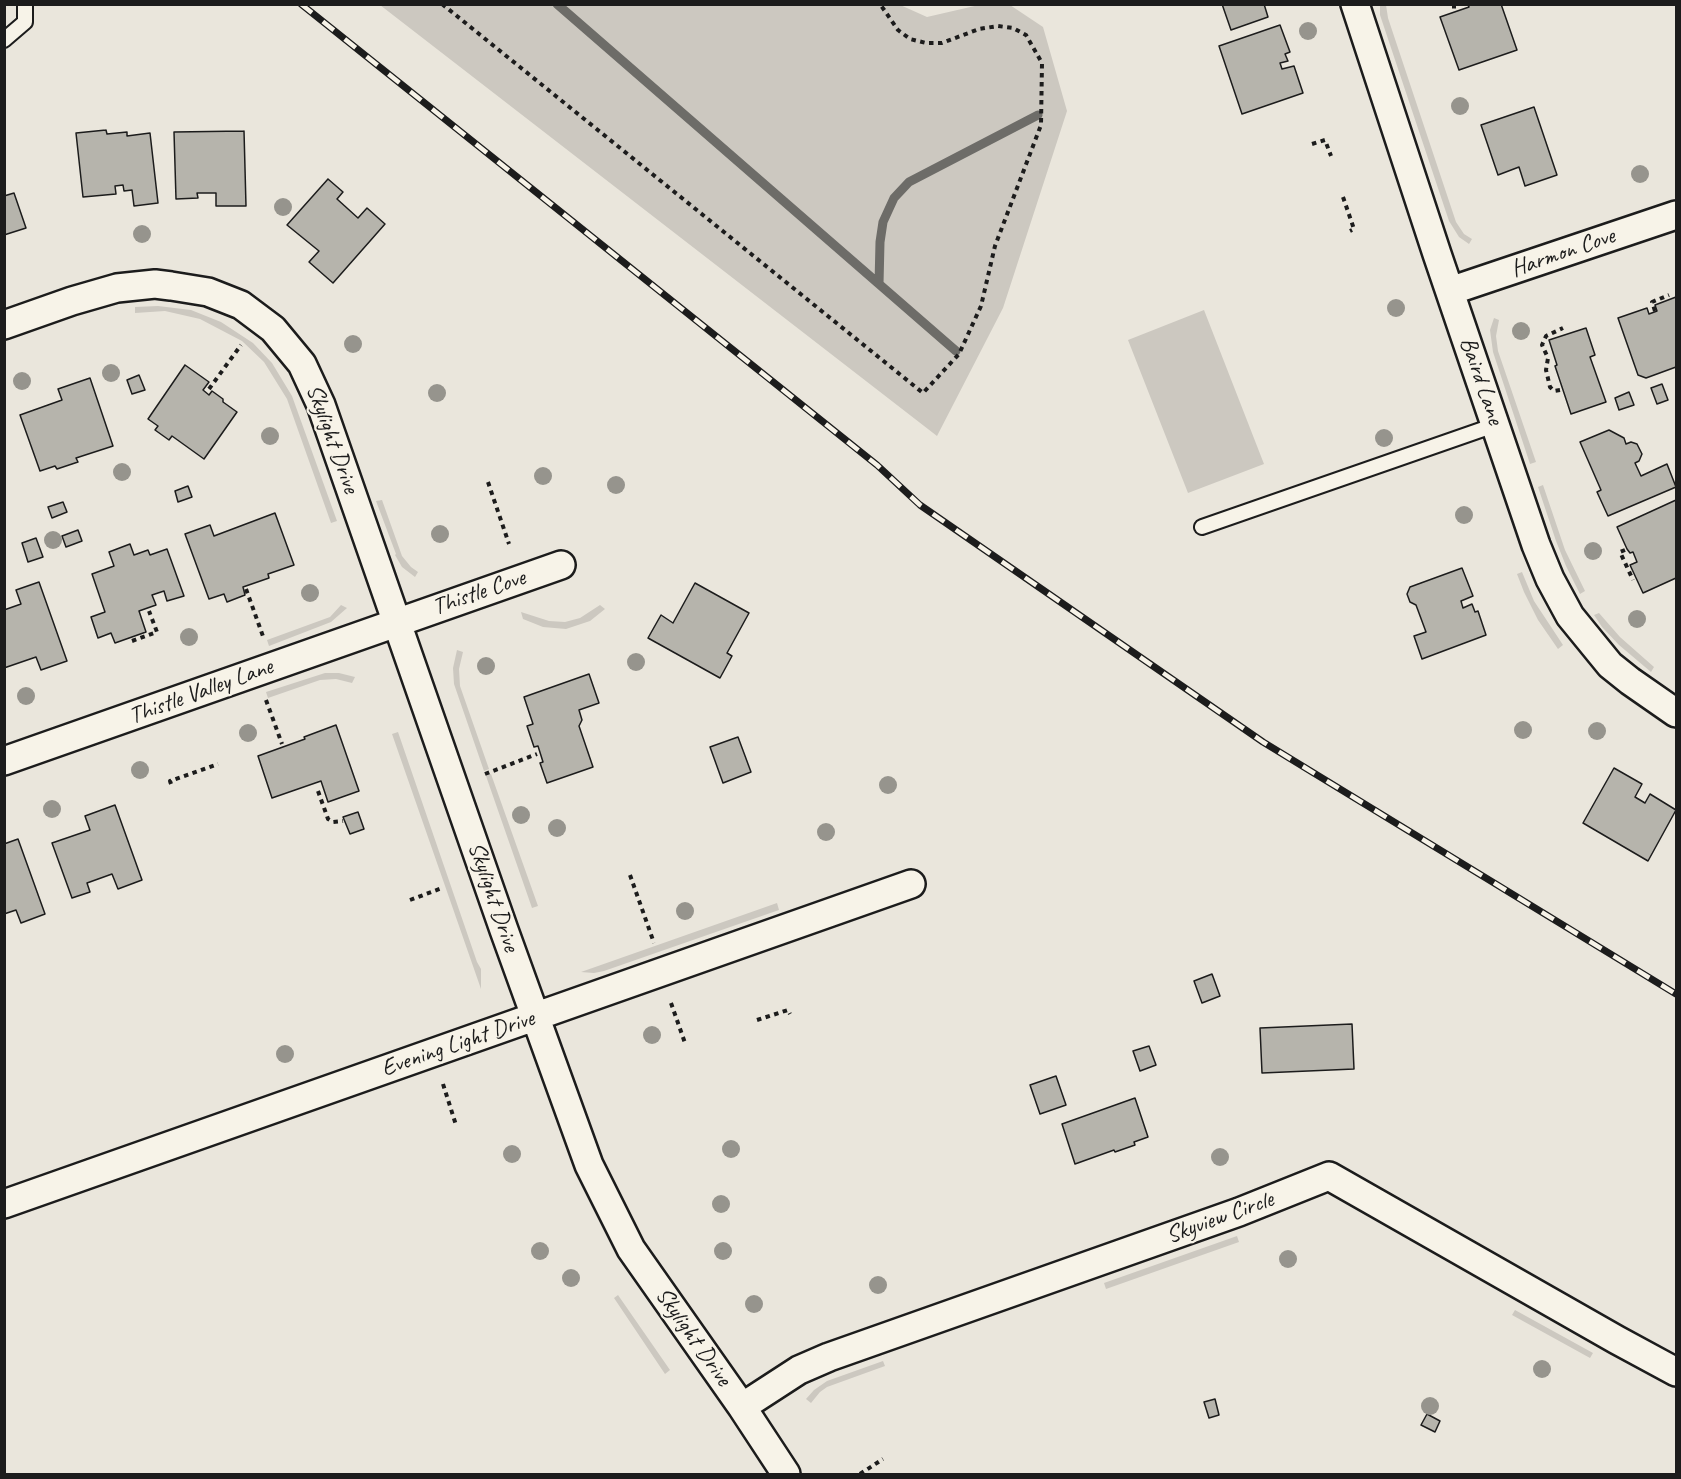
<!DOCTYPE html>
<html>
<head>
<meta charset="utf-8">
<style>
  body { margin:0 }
  #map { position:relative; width:1681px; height:1479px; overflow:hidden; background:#eae6dc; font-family:Caveat,sans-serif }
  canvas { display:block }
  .frame { position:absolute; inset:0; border:6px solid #1c1c1c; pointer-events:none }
</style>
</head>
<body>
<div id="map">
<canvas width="1681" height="1479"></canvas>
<div class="frame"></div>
</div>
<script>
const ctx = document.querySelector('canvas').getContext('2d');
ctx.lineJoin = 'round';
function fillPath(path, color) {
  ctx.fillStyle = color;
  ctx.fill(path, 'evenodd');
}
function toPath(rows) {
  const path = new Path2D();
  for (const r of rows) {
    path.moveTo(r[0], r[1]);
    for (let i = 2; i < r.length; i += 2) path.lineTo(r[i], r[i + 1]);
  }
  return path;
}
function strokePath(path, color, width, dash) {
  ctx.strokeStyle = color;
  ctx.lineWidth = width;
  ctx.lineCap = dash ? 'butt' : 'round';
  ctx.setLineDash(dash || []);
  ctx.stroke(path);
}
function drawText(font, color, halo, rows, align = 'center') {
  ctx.font = font + ' Caveat,sans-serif';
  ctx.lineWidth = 4.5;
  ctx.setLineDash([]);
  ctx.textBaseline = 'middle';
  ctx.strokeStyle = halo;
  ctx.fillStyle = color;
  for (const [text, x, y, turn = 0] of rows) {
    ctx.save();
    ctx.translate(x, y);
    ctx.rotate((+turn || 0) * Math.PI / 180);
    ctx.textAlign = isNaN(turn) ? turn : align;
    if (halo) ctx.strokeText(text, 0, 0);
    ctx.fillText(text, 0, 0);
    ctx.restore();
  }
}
fillPath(toPath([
  [898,4,927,17,979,5,1010,5,1043,27,1067,111,1003,308,937,436,380,5],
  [1380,5,1386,5,1388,18,1456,222,1464,234,1472,239,1469,244,1459,237,1449,221,1380,15],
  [158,306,191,310,221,322,253,343,272,363,292,396,337,521,331,523,287,399,264,362,242,341,200,319,165,311,135,313,135,307],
  [1204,310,1264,464,1188,493,1128,340],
  [1494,318,1499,320,1496,336,1498,351,1536,462,1530,464,1493,352,1490,330],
  [1543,485,1565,550,1585,591,1580,594,1566,566,1556,541,1538,487],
  [382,500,402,556,411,567,418,572,415,577,402,567,395,555,396,554,376,501],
  [1522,572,1534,601,1563,645,1558,649,1538,620,1524,592,1517,574],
  [341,605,347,608,331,622,269,646,267,640,330,617],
  [600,605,605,609,590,621,566,629,543,627,523,619,521,612,549,621,565,622,580,618],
  [1599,613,1620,637,1654,667,1651,672,1619,645,1602,627,1594,615],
  [457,650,463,652,459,669,460,686,489,769,484,771,454,684,453,668],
  [325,673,339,673,355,677,352,683,336,679,320,680,268,698,266,692],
  [398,732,477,962,481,969,481,989,392,734],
  [491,774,538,906,532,908,486,776],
  [777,903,779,910,604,971,594,973,581,972],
  [1237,1236,1239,1242,1106,1289,1104,1283],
  [618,1295,670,1370,665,1374,614,1298],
  [1515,1310,1593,1353,1590,1358,1512,1315],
  [883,1361,885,1366,827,1387,820,1392,811,1403,806,1399,814,1390,827,1381]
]), '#ccc8c0');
strokePath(toPath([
  [557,4,956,351],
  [879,284,880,242,883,222,894,198,909,182,1038,115]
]), '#6d6c68', 9);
const building = toPath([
  [1222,4,1264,4,1268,17,1231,30,1222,4],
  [1468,4,1501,4,1517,50,1459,70,1440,17,1469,7,1468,4],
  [1280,25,1290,52,1285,54,1288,61,1280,63,1282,69,1294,66,1303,93,1242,114,1219,46,1280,25],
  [1534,107,1557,175,1525,186,1519,167,1498,175,1481,125,1534,107],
  [106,130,107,134,127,132,127,136,150,133,158,203,134,206,132,190,124,191,123,185,115,186,116,194,83,197,76,133,106,130],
  [244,131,246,206,216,206,216,193,197,193,198,198,176,199,174,132,244,131],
  [328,179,343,192,337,199,358,218,367,208,385,224,333,283,309,262,319,251,287,225,328,179],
  [14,193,26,228,4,235,4,196,14,193],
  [1676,297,1676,367,1646,378,1638,375,1618,318,1647,308,1649,314,1657,311,1655,305,1676,297],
  [1586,328,1595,355,1590,357,1606,402,1571,414,1555,366,1557,365,1549,340,1586,328],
  [185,365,209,382,203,390,209,395,212,391,223,399,223,402,237,412,204,459,172,436,169,440,155,430,158,426,148,419,185,365],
  [139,375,145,390,132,394,127,380,139,375],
  [90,378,113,446,76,458,78,462,57,469,55,466,40,471,20,415,62,400,58,389,90,378],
  [1662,384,1668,400,1657,404,1651,388,1662,384],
  [1629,392,1634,405,1619,410,1615,398,1629,392],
  [1609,430,1624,438,1626,444,1631,442,1637,444,1642,454,1639,461,1635,463,1641,476,1667,464,1676,487,1608,516,1597,492,1601,490,1580,442,1609,430],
  [188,486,192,497,178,502,175,491,188,486],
  [1676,500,1676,578,1643,593,1630,565,1637,562,1633,552,1630,553,1627,549,1617,527,1676,500],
  [63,502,67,512,52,518,48,507,63,502],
  [275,513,294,565,268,574,269,578,243,587,245,595,227,602,224,594,209,599,185,534,210,525,214,536,275,513],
  [78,530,82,541,66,547,62,536,78,530],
  [36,538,43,557,28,562,22,543,36,538],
  [130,544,134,555,148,550,150,555,167,549,184,596,167,601,164,591,152,595,156,605,139,611,146,632,115,643,111,633,98,638,91,617,105,612,92,574,114,566,109,552,130,544],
  [1462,568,1473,596,1461,601,1463,608,1472,604,1475,612,1478,611,1486,635,1422,659,1414,636,1426,632,1416,605,1410,602,1407,594,1410,587,1462,568],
  [39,582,67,661,41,670,36,657,4,668,4,610,21,604,16,590,39,582],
  [695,583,749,613,727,653,732,656,720,678,648,638,661,615,673,623,695,583],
  [589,674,599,703,579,710,582,720,579,726,593,767,547,783,540,763,543,762,538,746,534,747,527,726,533,724,524,697,589,674],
  [336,725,359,791,328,802,321,781,272,798,258,756,305,739,304,737,336,725],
  [738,737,751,772,723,783,710,747,738,737],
  [1614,768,1642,784,1635,797,1645,803,1650,794,1676,810,1648,861,1583,823,1614,768],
  [115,805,142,880,118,889,112,874,87,883,90,892,72,898,52,843,90,830,85,816,115,805],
  [358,812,364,829,350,834,343,817,358,812],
  [18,839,45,914,21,923,16,910,4,914,4,844,18,839],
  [1212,974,1220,996,1202,1003,1194,981,1212,974],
  [1352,1024,1354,1069,1262,1073,1260,1028,1352,1024],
  [1149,1046,1156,1065,1140,1071,1133,1051,1149,1046],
  [1056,1076,1066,1105,1040,1114,1030,1085,1056,1076],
  [1135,1098,1148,1137,1134,1142,1135,1145,1115,1152,1114,1150,1075,1164,1062,1124,1135,1098],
  [1215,1399,1219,1415,1209,1418,1204,1402,1215,1399],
  [1427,1414,1440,1421,1435,1432,1421,1425,1427,1414]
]);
fillPath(building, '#b6b4ac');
strokePath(building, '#1c1c1c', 1.5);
const lane = toPath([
  [4,40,25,22,25,4],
  [1202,527,1495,425]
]);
const street = toPath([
  [1355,4,1437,254,1536,545,1550,579,1570,616,1610,665,1630,681,1676,713],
  [1450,291,1676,215],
  [4,325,72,301,117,288,155,284,171,286,208,292,241,305,273,329,302,364,321,405,504,930,589,1165,631,1249,742,1407,786,1474],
  [4,761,561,565],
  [4,1204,911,884],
  [742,1407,799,1370,829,1357,1239,1212,1329,1176,1617,1340,1676,1372]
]);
strokePath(lane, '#1c1c1c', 18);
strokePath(street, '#1c1c1c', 32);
strokePath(toPath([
  [442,4,923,393,959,354,981,306,995,246,1041,125,1042,63,1026,35,1013,28,998,26,979,29,942,43,926,43,910,39,898,30,880,4],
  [1454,4,1454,9],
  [1312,144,1325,140,1331,156],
  [1343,197,1354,229,1350,231],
  [1655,311,1652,302,1669,295],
  [209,389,241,345],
  [1560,390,1554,391,1550,387,1546,370,1548,358,1542,345,1546,336,1563,328],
  [488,482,509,544],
  [1625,550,1620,552,1633,580],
  [246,589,264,639],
  [132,641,157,632,149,611],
  [266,700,282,744],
  [485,774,537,754],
  [171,784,170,781,218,764],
  [318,791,328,819,333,822,343,821],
  [630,875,654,943],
  [410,900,442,888],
  [671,1003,685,1043],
  [757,1020,788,1010,790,1014],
  [443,1084,456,1125],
  [860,1474,883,1459]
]), '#1c1c1c', 4, [4.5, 4.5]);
strokePath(lane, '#f7f3e8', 14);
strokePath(street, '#f7f3e8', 27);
const rail = toPath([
  [301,4,877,465,920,505,1263,742,1676,994]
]);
strokePath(rail, '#1c1c1c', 7);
strokePath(rail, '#f7f3e8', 4.5, [14]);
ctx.fillStyle = '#96948d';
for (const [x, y] of [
  [1308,31],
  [1460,106],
  [1640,174],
  [283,207],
  [142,234],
  [1396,308],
  [1521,331],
  [353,344],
  [111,373],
  [22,381],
  [437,393],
  [270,436],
  [1384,438],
  [122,472],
  [543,476],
  [616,485],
  [1464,515],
  [440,534],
  [53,540],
  [1593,551],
  [310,593],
  [1637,619],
  [189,637],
  [636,662],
  [486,666],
  [26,696],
  [1523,730],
  [1597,731],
  [248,733],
  [140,770],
  [888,785],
  [52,809],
  [521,815],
  [557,828],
  [826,832],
  [685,911],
  [652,1035],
  [285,1054],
  [731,1149],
  [512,1154],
  [1220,1157],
  [721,1204],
  [540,1251],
  [723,1251],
  [1288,1259],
  [571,1278],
  [878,1285],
  [754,1304],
  [1542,1369],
  [1430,1406]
]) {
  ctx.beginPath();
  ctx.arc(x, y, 9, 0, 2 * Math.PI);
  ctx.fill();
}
drawText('24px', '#1c1c1c', '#f7f3e8', [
  ["Harmon Cove",1563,253,-19],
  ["Baird Lane",1481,381,71],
  ["Skylight Drive",332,439,70],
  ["Thistle Cove",479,593,-19],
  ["Thistle Valley Lane",201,692,-20],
  ["Skylight Drive",493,897,71],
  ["Evening Light Drive",458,1044,-19],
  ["Skyview Circle",1220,1218,-20],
  ["Skylight Drive",693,1337,55]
]);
</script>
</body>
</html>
